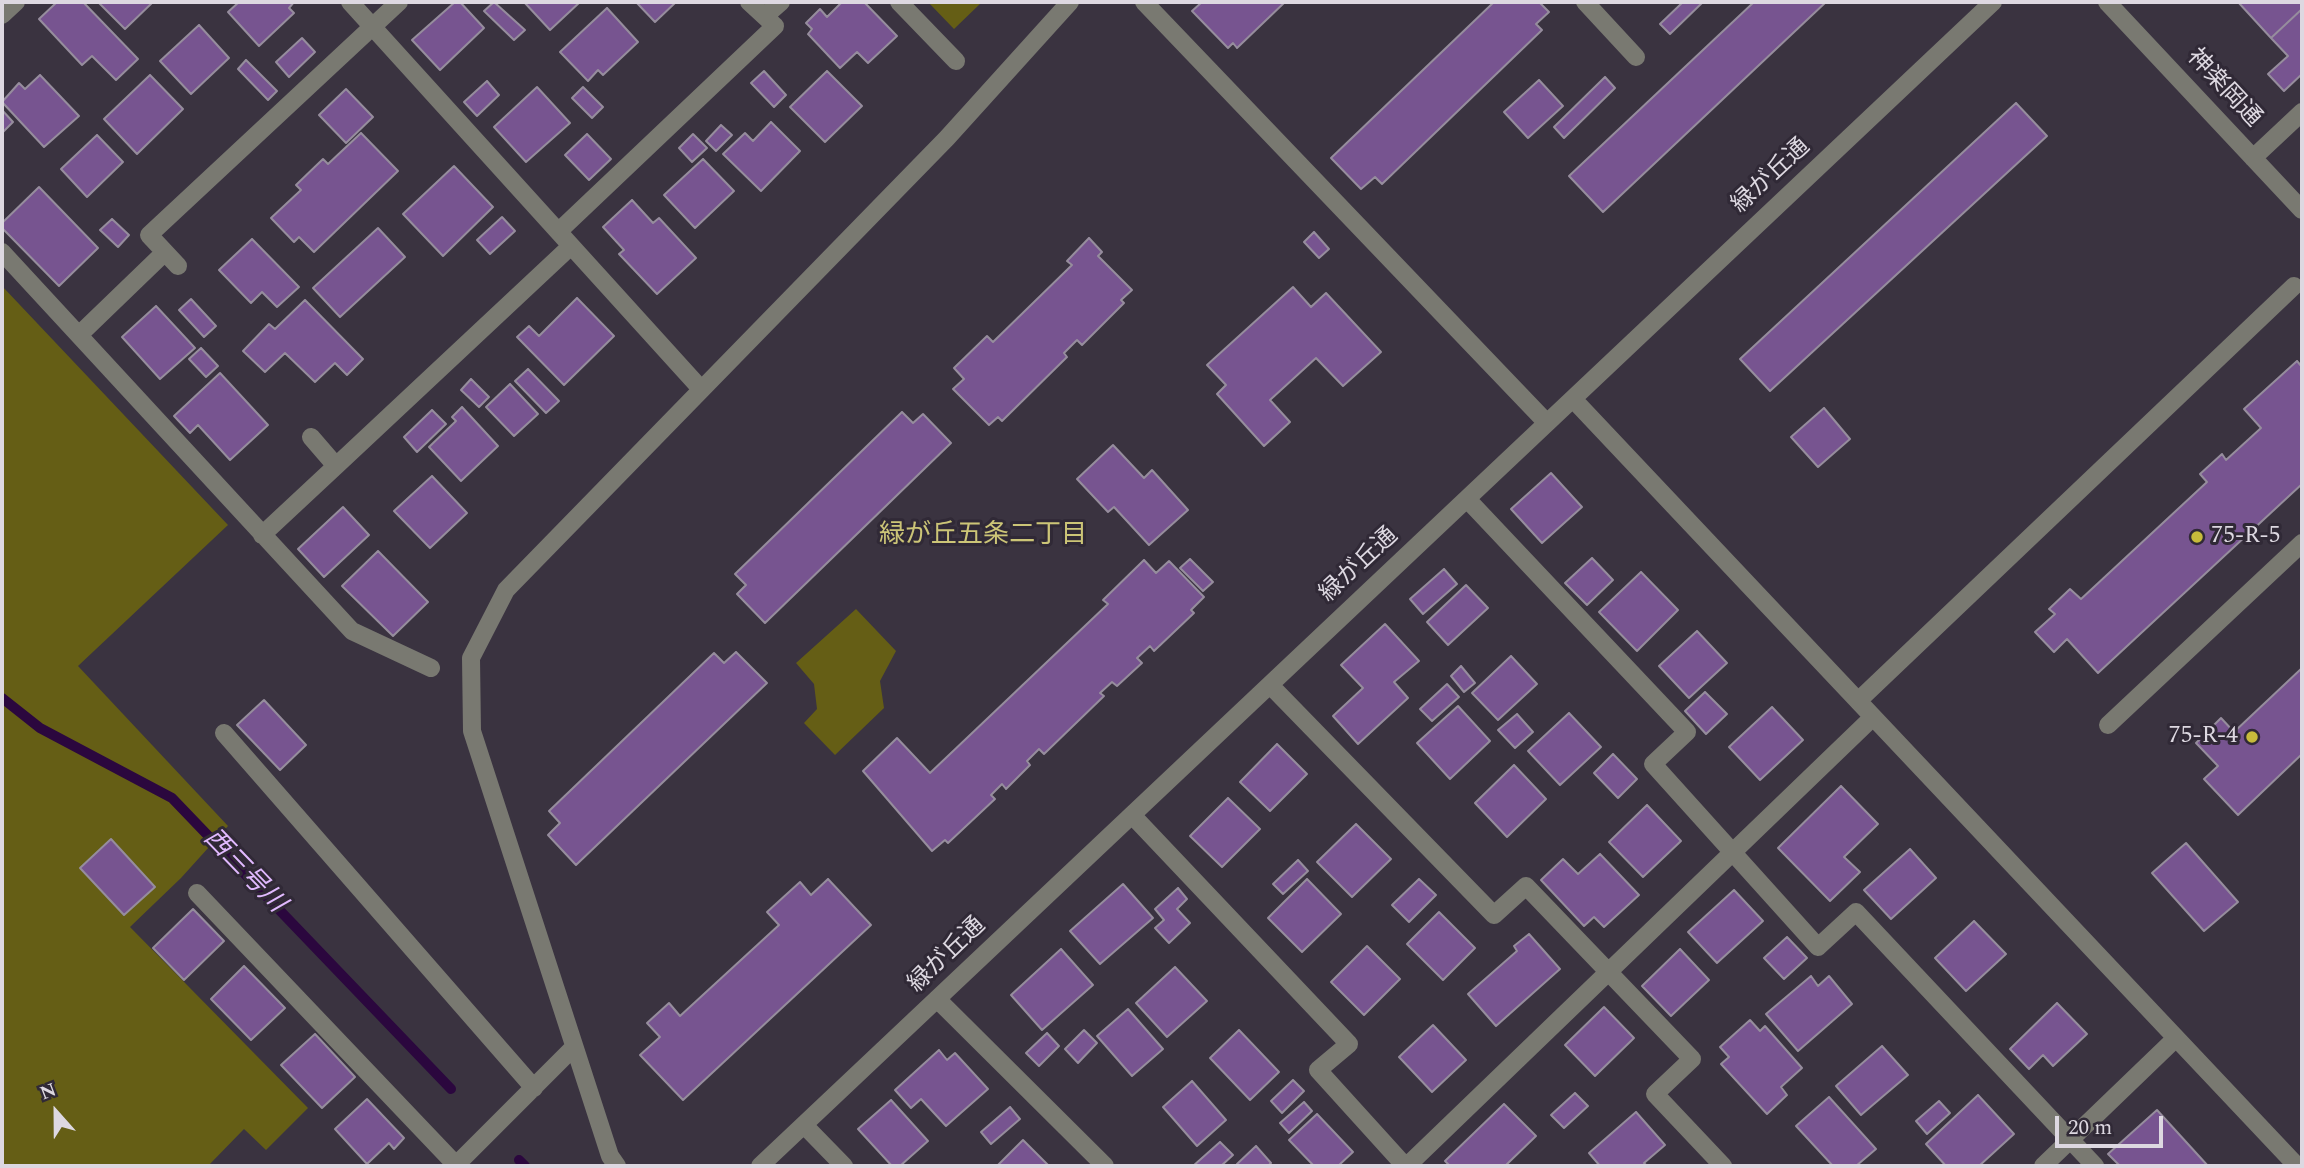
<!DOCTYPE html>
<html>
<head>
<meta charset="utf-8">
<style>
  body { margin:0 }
  #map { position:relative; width:2304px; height:1168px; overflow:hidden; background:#3a3340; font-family:Spectral,serif }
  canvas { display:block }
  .frame { position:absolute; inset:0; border:4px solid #ddd8e1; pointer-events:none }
  .north { position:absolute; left:21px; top:1077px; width:70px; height:70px; -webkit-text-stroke:5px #302936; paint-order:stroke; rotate:339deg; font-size:19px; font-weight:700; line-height:28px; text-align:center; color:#ddd8e1 }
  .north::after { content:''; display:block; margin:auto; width:24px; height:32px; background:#ddd8e1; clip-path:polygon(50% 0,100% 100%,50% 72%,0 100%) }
  .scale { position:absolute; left:2055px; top:1116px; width:108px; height:32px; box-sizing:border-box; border:4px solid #ddd8e1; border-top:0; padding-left:9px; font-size:21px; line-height:24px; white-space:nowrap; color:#ddd8e1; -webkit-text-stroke:5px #302936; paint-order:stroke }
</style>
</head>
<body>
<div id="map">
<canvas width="2304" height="1168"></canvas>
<div class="frame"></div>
<div class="north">N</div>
<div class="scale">20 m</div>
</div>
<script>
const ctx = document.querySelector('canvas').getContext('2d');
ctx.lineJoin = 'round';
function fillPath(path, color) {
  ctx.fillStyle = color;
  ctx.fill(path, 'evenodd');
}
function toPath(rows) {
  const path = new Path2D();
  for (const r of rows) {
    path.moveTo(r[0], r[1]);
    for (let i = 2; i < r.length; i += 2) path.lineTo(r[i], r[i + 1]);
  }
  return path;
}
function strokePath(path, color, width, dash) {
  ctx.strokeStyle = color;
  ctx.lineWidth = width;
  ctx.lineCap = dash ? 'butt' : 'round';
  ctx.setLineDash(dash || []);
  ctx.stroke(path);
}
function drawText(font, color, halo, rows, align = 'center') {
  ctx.font = font + ' Spectral,"Noto Sans JP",serif';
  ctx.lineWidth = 6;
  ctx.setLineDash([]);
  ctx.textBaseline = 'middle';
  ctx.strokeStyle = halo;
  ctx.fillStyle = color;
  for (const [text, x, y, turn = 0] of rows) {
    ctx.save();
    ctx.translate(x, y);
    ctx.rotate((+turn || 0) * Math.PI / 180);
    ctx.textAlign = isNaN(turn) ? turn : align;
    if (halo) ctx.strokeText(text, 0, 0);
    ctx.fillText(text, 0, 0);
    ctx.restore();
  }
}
fillPath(toPath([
  [928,2,982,2,954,29],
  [2,286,228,525,78,666,228,826,181,878,130,927,308,1108,266,1150,244,1129,208,1166,2,1166],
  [856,609,896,651,880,681,884,708,835,755,804,723,817,709,814,684,796,663]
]), '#655e15');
strokePath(toPath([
  [2,698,40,728,172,798,451,1089],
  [519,1160,525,1166]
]), '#2b073e', 10);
const building = toPath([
  [57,2,83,2,138,59,116,80,92,56,82,65,39,19,57,2],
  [98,2,153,2,125,29,98,2],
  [239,2,294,2,289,8,294,13,259,46,228,12,239,2],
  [455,2,460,2,484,28,440,70,412,40,455,2],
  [494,2,525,30,514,40,484,11,494,2],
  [524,2,580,2,550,30,524,2],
  [636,2,676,2,655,22,636,2],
  [842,2,864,2,897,36,868,63,857,52,840,68,808,34,812,29,806,23,820,9,827,17,842,2],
  [1202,2,1285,2,1237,48,1233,43,1228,48,1192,11,1202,2],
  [1494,2,1539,2,1549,12,1536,24,1542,30,1382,184,1375,177,1361,189,1331,158,1494,2],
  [1683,2,1703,2,1670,34,1660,24,1683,2],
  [1754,2,1826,2,1603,212,1569,176,1754,2],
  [2238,2,2302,2,2302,9,2271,38,2238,2],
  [607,8,638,42,603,75,598,70,588,81,560,52,607,8],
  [2302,9,2302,74,2284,91,2268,74,2288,56,2271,38,2302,9],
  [199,25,229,58,191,94,160,61,199,25],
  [302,38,315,52,289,77,276,62,302,38],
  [246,60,277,91,268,100,238,69,246,60],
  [764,71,786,95,774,107,751,83,764,71],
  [827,71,862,106,825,142,790,107,827,71],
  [40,75,79,116,44,147,2,102,19,83,25,89,40,75],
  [150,75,183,109,137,154,104,119,150,75],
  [1605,77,1615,88,1564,138,1554,127,1605,77],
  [1539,80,1563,106,1528,138,1504,112,1539,80],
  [487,81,499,95,477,116,464,102,487,81],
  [537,87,570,123,526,162,494,127,537,87],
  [583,87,603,107,592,118,572,98,583,87],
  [346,89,373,117,346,143,319,115,346,89],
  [2016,103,2047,136,1770,391,1740,359,2016,103],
  [2,110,13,122,3,132,2,131,2,110],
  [771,122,800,151,761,191,723,154,745,133,753,141,771,122],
  [721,125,732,135,716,151,706,141,721,125],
  [361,133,398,171,314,252,299,237,294,242,271,218,301,190,296,185,323,159,328,164,361,133],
  [587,134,611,159,589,180,565,155,587,134],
  [693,134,707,148,692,162,679,148,693,134],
  [97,135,123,162,87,197,61,169,97,135],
  [703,159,734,191,695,228,664,195,703,159],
  [454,166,493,207,443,256,403,214,454,166],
  [39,187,98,248,59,286,2,228,2,223,39,187],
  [632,200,653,223,659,218,696,258,657,294,619,254,624,250,603,227,632,200],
  [502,217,515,231,490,254,477,240,502,217],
  [112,219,129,235,118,247,100,230,112,219],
  [378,228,405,257,340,317,313,288,378,228],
  [1314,232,1329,249,1319,258,1304,242,1314,232],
  [1089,238,1102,252,1098,256,1132,290,1121,300,1124,303,1082,345,1077,340,1064,353,1067,357,1002,421,998,417,989,425,953,389,964,379,954,368,987,336,993,342,1072,265,1067,261,1089,238],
  [252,239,299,287,277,307,262,292,251,303,219,270,252,239],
  [1293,287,1311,307,1326,293,1381,352,1343,386,1316,358,1270,400,1290,422,1264,446,1217,394,1226,385,1207,365,1293,287],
  [577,298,614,336,564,385,517,337,529,326,539,336,577,298],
  [191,299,216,326,204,337,179,310,191,299],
  [305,300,363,359,347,375,335,363,315,382,285,353,265,372,243,351,269,324,275,329,305,300],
  [156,306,195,348,160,379,122,337,156,306],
  [201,348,218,366,206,377,189,359,201,348],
  [2297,361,2302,367,2302,484,2098,673,2067,639,2054,652,2035,632,2055,614,2049,609,2070,589,2081,599,2207,482,2200,474,2222,454,2226,460,2261,428,2244,409,2297,361],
  [528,369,559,401,546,413,515,381,528,369],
  [220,373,268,425,230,460,198,425,190,433,174,416,220,373],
  [471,379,489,397,479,407,461,390,471,379],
  [510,384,538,414,514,436,486,407,510,384],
  [462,407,498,446,461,481,429,447,456,421,452,417,462,407],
  [1824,408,1850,439,1818,467,1791,437,1824,408],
  [432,410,446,424,417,452,404,437,432,410],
  [902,412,913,423,923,414,951,443,765,623,737,594,746,585,735,574,902,412],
  [1113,445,1144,478,1152,470,1188,510,1149,545,1114,507,1108,512,1077,479,1113,445],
  [1551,473,1582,507,1542,543,1511,509,1551,473],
  [432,476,467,513,430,548,394,511,432,476],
  [343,507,369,535,324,577,298,549,343,507],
  [378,551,428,602,393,636,342,586,378,551],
  [1592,558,1613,580,1587,605,1565,583,1592,558],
  [1190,559,1213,582,1203,591,1180,568,1190,559],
  [1144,560,1156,573,1169,561,1204,597,1191,610,1194,613,1154,651,1150,646,1137,658,1142,663,1117,686,1112,682,1100,693,1104,696,1044,754,1039,749,1027,761,1030,765,1006,789,1002,784,991,795,995,799,948,843,945,840,932,851,863,771,897,738,930,773,1108,604,1103,600,1144,560],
  [1444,569,1457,584,1423,614,1410,599,1444,569],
  [1641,572,1678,610,1637,651,1599,612,1641,572],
  [1466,585,1488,608,1448,645,1427,622,1466,585],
  [1385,624,1419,661,1394,682,1408,698,1358,744,1333,716,1363,688,1341,665,1385,624],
  [1697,631,1727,663,1689,698,1659,666,1697,631],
  [736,652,767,683,576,865,548,835,560,823,549,811,714,653,724,663,736,652],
  [1511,656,1537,684,1498,720,1472,693,1511,656],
  [1461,666,1475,683,1464,692,1451,676,1461,666],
  [2302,668,2302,754,2238,815,2204,779,2218,766,2196,743,2221,718,2234,732,2302,668],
  [1447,684,1459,697,1432,721,1420,709,1447,684],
  [1705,692,1727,714,1706,734,1685,711,1705,692],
  [264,700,306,745,280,770,237,725,264,700],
  [1458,706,1490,741,1450,779,1417,743,1458,706],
  [1772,707,1803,740,1760,780,1729,747,1772,707],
  [1569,713,1601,747,1560,785,1528,751,1569,713],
  [1517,714,1533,732,1515,748,1498,730,1517,714],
  [1277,744,1307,774,1270,811,1240,782,1277,744],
  [1613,754,1637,779,1618,798,1594,773,1613,754],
  [1514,765,1546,799,1507,837,1475,803,1514,765],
  [1841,786,1878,824,1844,857,1860,872,1830,901,1778,848,1841,786],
  [1228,798,1260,829,1222,867,1190,836,1228,798],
  [1647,805,1681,841,1643,877,1609,842,1647,805],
  [1356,824,1391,859,1352,897,1317,862,1356,824],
  [111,839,155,887,124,915,80,868,111,839],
  [2186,843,2238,902,2204,931,2152,873,2186,843],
  [1910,849,1936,878,1891,919,1864,890,1910,849],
  [1600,854,1639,895,1604,927,1594,917,1584,926,1541,880,1563,859,1578,874,1600,854],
  [1298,860,1308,871,1283,894,1273,884,1298,860],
  [828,879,871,925,683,1100,640,1055,660,1037,647,1023,669,1003,680,1016,779,925,767,912,800,882,811,895,828,879],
  [1307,879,1341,914,1302,952,1268,918,1307,879],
  [1419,879,1436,895,1409,922,1392,905,1419,879],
  [1123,884,1153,918,1100,964,1070,931,1123,884],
  [1178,888,1187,899,1177,909,1190,923,1169,943,1155,928,1164,920,1155,909,1178,888],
  [1734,890,1763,921,1717,963,1688,932,1734,890],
  [193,909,224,941,184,980,153,948,193,909],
  [1439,912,1475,948,1443,980,1407,944,1439,912],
  [1974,921,2006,954,1966,991,1935,958,1974,921],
  [1529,934,1560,969,1496,1026,1468,994,1517,951,1514,946,1529,934],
  [1787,937,1807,958,1784,979,1764,958,1787,937],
  [1367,946,1400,979,1364,1015,1331,982,1367,946],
  [1061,949,1093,985,1042,1030,1011,995,1061,949],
  [1680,949,1709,980,1671,1016,1642,986,1680,949],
  [244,966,285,1008,251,1040,211,999,244,966],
  [1175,967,1207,1001,1167,1037,1136,1003,1175,967],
  [1811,976,1818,986,1829,976,1852,1004,1798,1051,1766,1014,1811,976],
  [2057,1003,2087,1034,2053,1066,2043,1055,2029,1069,2010,1049,2057,1003],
  [1604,1007,1634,1038,1595,1076,1565,1045,1604,1007],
  [1128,1009,1163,1049,1132,1076,1097,1036,1128,1009],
  [1750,1020,1760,1031,1765,1026,1802,1068,1781,1087,1787,1095,1767,1114,1721,1064,1729,1057,1720,1047,1750,1020],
  [1433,1025,1466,1060,1432,1092,1399,1057,1433,1025],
  [1084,1030,1097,1043,1078,1063,1065,1049,1084,1030],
  [1239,1030,1279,1072,1250,1100,1210,1058,1239,1030],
  [1047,1033,1059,1046,1039,1066,1026,1053,1047,1033],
  [315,1034,355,1077,322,1108,281,1065,315,1034],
  [1882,1046,1908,1075,1861,1115,1836,1086,1882,1046],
  [939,1050,947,1060,955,1053,988,1089,946,1126,921,1099,911,1108,895,1090,939,1050],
  [1293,1080,1304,1091,1282,1113,1271,1101,1293,1080],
  [1192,1081,1226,1120,1197,1146,1163,1107,1192,1081],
  [1575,1093,1588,1106,1564,1128,1551,1115,1575,1093],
  [1978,1095,2014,1134,1979,1166,1946,1166,1926,1144,1978,1095],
  [1829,1097,1876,1149,1856,1166,1833,1166,1796,1126,1829,1097],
  [367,1099,404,1138,394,1149,389,1143,367,1164,335,1129,367,1099],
  [891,1100,928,1141,900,1166,892,1166,858,1129,891,1100],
  [1939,1101,1950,1113,1927,1134,1916,1121,1939,1101],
  [1304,1102,1312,1111,1289,1133,1280,1123,1304,1102],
  [1504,1104,1536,1136,1505,1166,1450,1166,1445,1161,1504,1104],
  [1010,1107,1020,1119,991,1144,981,1132,1010,1107],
  [2157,1110,2208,1166,2120,1166,2108,1154,2157,1110],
  [1636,1112,1665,1145,1644,1163,1647,1166,1600,1166,1589,1153,1636,1112],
  [1317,1114,1353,1152,1338,1166,1314,1166,1289,1140,1317,1114],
  [1023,1140,1049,1166,997,1166,1023,1140],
  [1220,1142,1233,1155,1221,1166,1193,1166,1220,1142],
  [1256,1146,1271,1163,1268,1166,1239,1166,1237,1164,1256,1146]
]);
fillPath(building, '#775490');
strokePath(building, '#968d9d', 2);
strokePath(toPath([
  [350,2,701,389],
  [899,2,956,61],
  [1144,2,1547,423],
  [1585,2,1636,57],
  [2107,2,2302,210],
  [2,15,16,2],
  [765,16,781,2],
  [2253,158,2302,112],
  [559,231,775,26,749,2],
  [2,252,352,631,431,668],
  [178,266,149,235,399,2],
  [79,335,165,252],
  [1573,399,2297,1166],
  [311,437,336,466,571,246],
  [1467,499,1687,732,1653,764,1818,947,1856,912,2095,1166],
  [262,535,336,466],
  [1270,685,1494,915,1526,886,1692,1059,1655,1094,1723,1166],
  [1858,701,2294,286],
  [2108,725,2302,543],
  [224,733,534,1088],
  [1132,815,1349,1044,1318,1070,1405,1166],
  [197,893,456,1165],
  [937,999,1105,1166],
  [804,1125,844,1166],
  [455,1166,574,1047],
  [617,1166,610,1156,472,731,471,658,506,590,947,138,1070,2],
  [760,1166,1993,2],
  [1407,1166,1873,717],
  [2043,1166,2176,1038]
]), '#797971', 18);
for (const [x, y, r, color] of [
  [2197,537,7,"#c7bb3b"],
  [2252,737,7,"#c7bb3b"]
]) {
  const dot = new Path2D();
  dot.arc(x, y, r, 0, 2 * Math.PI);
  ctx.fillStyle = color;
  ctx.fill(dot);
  strokePath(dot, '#302936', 2.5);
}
drawText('24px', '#ddd8e1', '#302936', [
  ["神楽岡通",2223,89,47],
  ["緑が丘通",1772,177,-43],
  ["緑が丘通",1360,566,-43],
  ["緑が丘通",948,956,-44]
]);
drawText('24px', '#ddd8e1', '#302936', [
  ["75-R-5",2211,537],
  ["75-R-4",2238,737,"right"]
], 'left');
drawText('26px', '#ccc577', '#302936', [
  ["緑が丘五条二丁目",983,537]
]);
drawText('italic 26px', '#e0b9fe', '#302936', [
  ["西三号川",243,872,46]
]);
</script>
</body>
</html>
